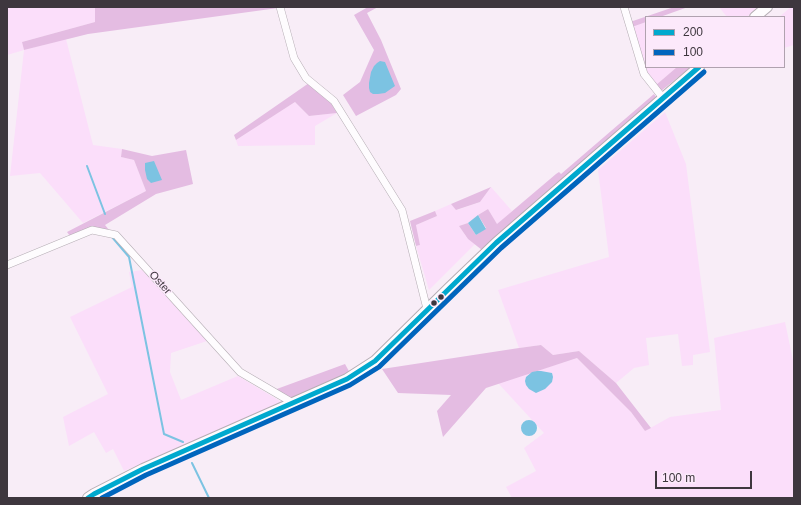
<!DOCTYPE html>
<html>
<head>
<meta charset="utf-8">
<style>
  body { margin:0 }
  #map { position:relative; width:801px; height:505px; overflow:hidden; background:#f8edf7; font-family:Arial,sans-serif }
  canvas { display:block }
  .frame { position:absolute; inset:0; border:8px solid #3e373e; pointer-events:none }
  .legend { position:absolute; left:645px; top:16px; width:140px; height:52px; box-sizing:border-box; background:#fce9fb; border:1px solid #b0a2af; margin:0; padding:5px 7px; list-style:none; font-size:12px; color:#3e373e }
  .legend li { display:flex; align-items:center; gap:8px; height:20px }
  .legend b { width:20px; border:1px solid #b0a2af }
  .scale { position:absolute; left:655px; top:471px; width:97px; height:18px; box-sizing:border-box; border:2px solid #3e373e; border-top:0; padding-left:5px; font-size:12px; line-height:14px; white-space:nowrap; color:#3e373e; -webkit-text-stroke:3px #fce9fb; paint-order:stroke }
</style>
</head>
<body>
<div id="map">
<canvas width="801" height="505"></canvas>
<div class="frame"></div>
<ul class="legend">
<li><b style="height:5px;background:#00a9ce"></b>200</li>
<li><b style="height:5px;background:#0065bd"></b>100</li>
</ul>
<div class="scale">100 m</div>
</div>
<script>
const ctx = document.querySelector('canvas').getContext('2d');
ctx.lineJoin = 'round';
function fillPath(path, color) {
  ctx.fillStyle = color;
  ctx.fill(path, 'evenodd');
}
function toPath(rows) {
  const path = new Path2D();
  for (const r of rows) {
    if (r.length === 3) {
      path.moveTo(r[0] + r[2], r[1]);
      path.arc(r[0], r[1], r[2], 0, 2 * Math.PI);
      continue;
    }
    path.moveTo(r[0], r[1]);
    for (let i = 2; i < r.length; i += 2) path.lineTo(r[i], r[i + 1]);
  }
  return path;
}
function strokePath(path, color, width, dash) {
  ctx.strokeStyle = color;
  ctx.lineWidth = width;
  ctx.lineCap = dash ? 'butt' : 'round';
  ctx.setLineDash(dash || []);
  ctx.stroke(path);
}
function drawText(font, color, halo, rows, align = 'center') {
  ctx.font = font + ' Arial,sans-serif';
  ctx.lineWidth = 3;
  ctx.setLineDash([]);
  ctx.textBaseline = 'middle';
  ctx.strokeStyle = halo;
  ctx.fillStyle = color;
  for (const [text, x, y, turn = 0] of rows) {
    ctx.save();
    ctx.translate(x, y);
    ctx.rotate((+turn || 0) * Math.PI / 180);
    ctx.textAlign = isNaN(turn) ? turn : align;
    if (halo) ctx.strokeText(text, 0, 0);
    ctx.fillText(text, 0, 0);
    ctx.restore();
  }
}
fillPath(toPath([
  [7,7,95,7,95,22,22,42,24,50,66,39,93,145,122,149,121,157,134,160,146,191,83,223,40,173,10,176,24,50,7,55],
  [719,7,758,7,747,17,727,17],
  [791,7,794,7,794,45,784,48,784,17,779,17],
  [646,22,646,67,677,67,656,85,646,72,632,27],
  [295,102,309,116,337,113,315,126,315,145,238,146,236,140],
  [665,112,686,164,710,352,693,355,693,365,682,366,678,334,646,338,649,365,634,368,616,383,579,351,553,355,541,345,519,348,498,290,609,257,598,170],
  [491,187,512,211,497,225,488,209,478,215,468,223,459,226,468,239,475,244,429,290,416,246,420,245,416,225,437,216,435,211,451,204,457,210,480,202],
  [142,270,207,341,171,353,170,372,181,400,238,376,285,404,124,471,113,449,106,453,94,432,69,446,63,417,108,394,70,317,132,287,129,272],
  [785,322,794,365,794,498,512,498,506,487,536,471,524,448,544,433,498,383,577,358,631,412,645,431,670,417,721,410,714,338]
]), '#fbdefa');
fillPath(toPath([
  [95,7,278,7,278,8,88,34,24,50,22,42,95,22],
  [368,7,378,7,367,13,381,40,401,89,396,95,356,116,343,95,360,82,374,50,354,15],
  [674,7,688,7,660,17,646,17,646,22,632,27,630,22],
  [677,67,691,67,661,91,656,85],
  [309,83,331,103,337,113,309,116,295,102,236,140,234,135],
  [654,94,656,97,482,250,468,239,459,226,468,223,476,235,486,228,478,215,488,209,497,224,556,174,559,172,561,174],
  [122,149,152,156,186,150,193,184,156,194,105,225,110,231,70,236,67,232,146,191,134,160,121,157],
  [491,187,480,202,456,210,451,204],
  [435,211,437,216,416,225,420,245,416,246,410,221],
  [541,345,553,355,579,351,616,383,651,428,645,431,631,412,577,358,486,388,443,437,437,411,451,395,398,393,382,369,519,348],
  [345,364,350,373,292,400,274,390]
]), '#e4bce2');
fillPath(toPath([
  [380,61,385,62,395,86,385,93,378,94,373,94,370,92,369,88,369,83,371,72,374,66,377,63],
  [154,161,162,180,151,183,147,179,145,170,145,163],
  [478,215,486,229,476,235,468,223],
  [537,371,541,371,552,373,553,377,552,382,545,389,536,393,529,389,526,385,525,381,526,377,532,372],
  [529,428,8]
]), '#7cc3e2');
strokePath(toPath([
  [87,166,105,214],
  [112,237,129,257,164,434,183,442],
  [192,463,209,498]
]), '#7cc3e2', 2);
const minor = toPath([
  [280,7,294,58,306,78,334,101,402,210,427,309],
  [624,7,644,74,663,98],
  [7,265,92,230,116,235,240,372,293,403]
]);
const secondary = toPath([
  [755,17,767,7],
  [88,498,94,494,143,469,347,379,375,361,449,288,496,243,699,67]
]);
strokePath(minor, '#b5adb4', 8);
strokePath(secondary, '#b5adb4', 12);
strokePath(minor, '#fefcfe', 7);
strokePath(secondary, '#fefcfe', 10);
strokePath(toPath([
  [88,498,94,494,143,469,347,379,375,361,496,243,699,67]
]), '#00a9ce', 5);
strokePath(toPath([
  [102,498,146,475,350,385,379,367,501,248,704,72]
]), '#0065bd', 5);
for (const [x, y, r, color] of [
  [441,297,3.5,"#3e373e"],
  [434,303,3.5,"#3e373e"]
]) {
  const dot = new Path2D();
  dot.arc(x, y, r, 0, 2 * Math.PI);
  ctx.fillStyle = color;
  ctx.fill(dot);
  strokePath(dot, '#fce9fb', 1.5);
}
drawText('11px', '#3e373e', '#fce9fb', [
  ["Oster",160,283,48]
]);
</script>
</body>
</html>
